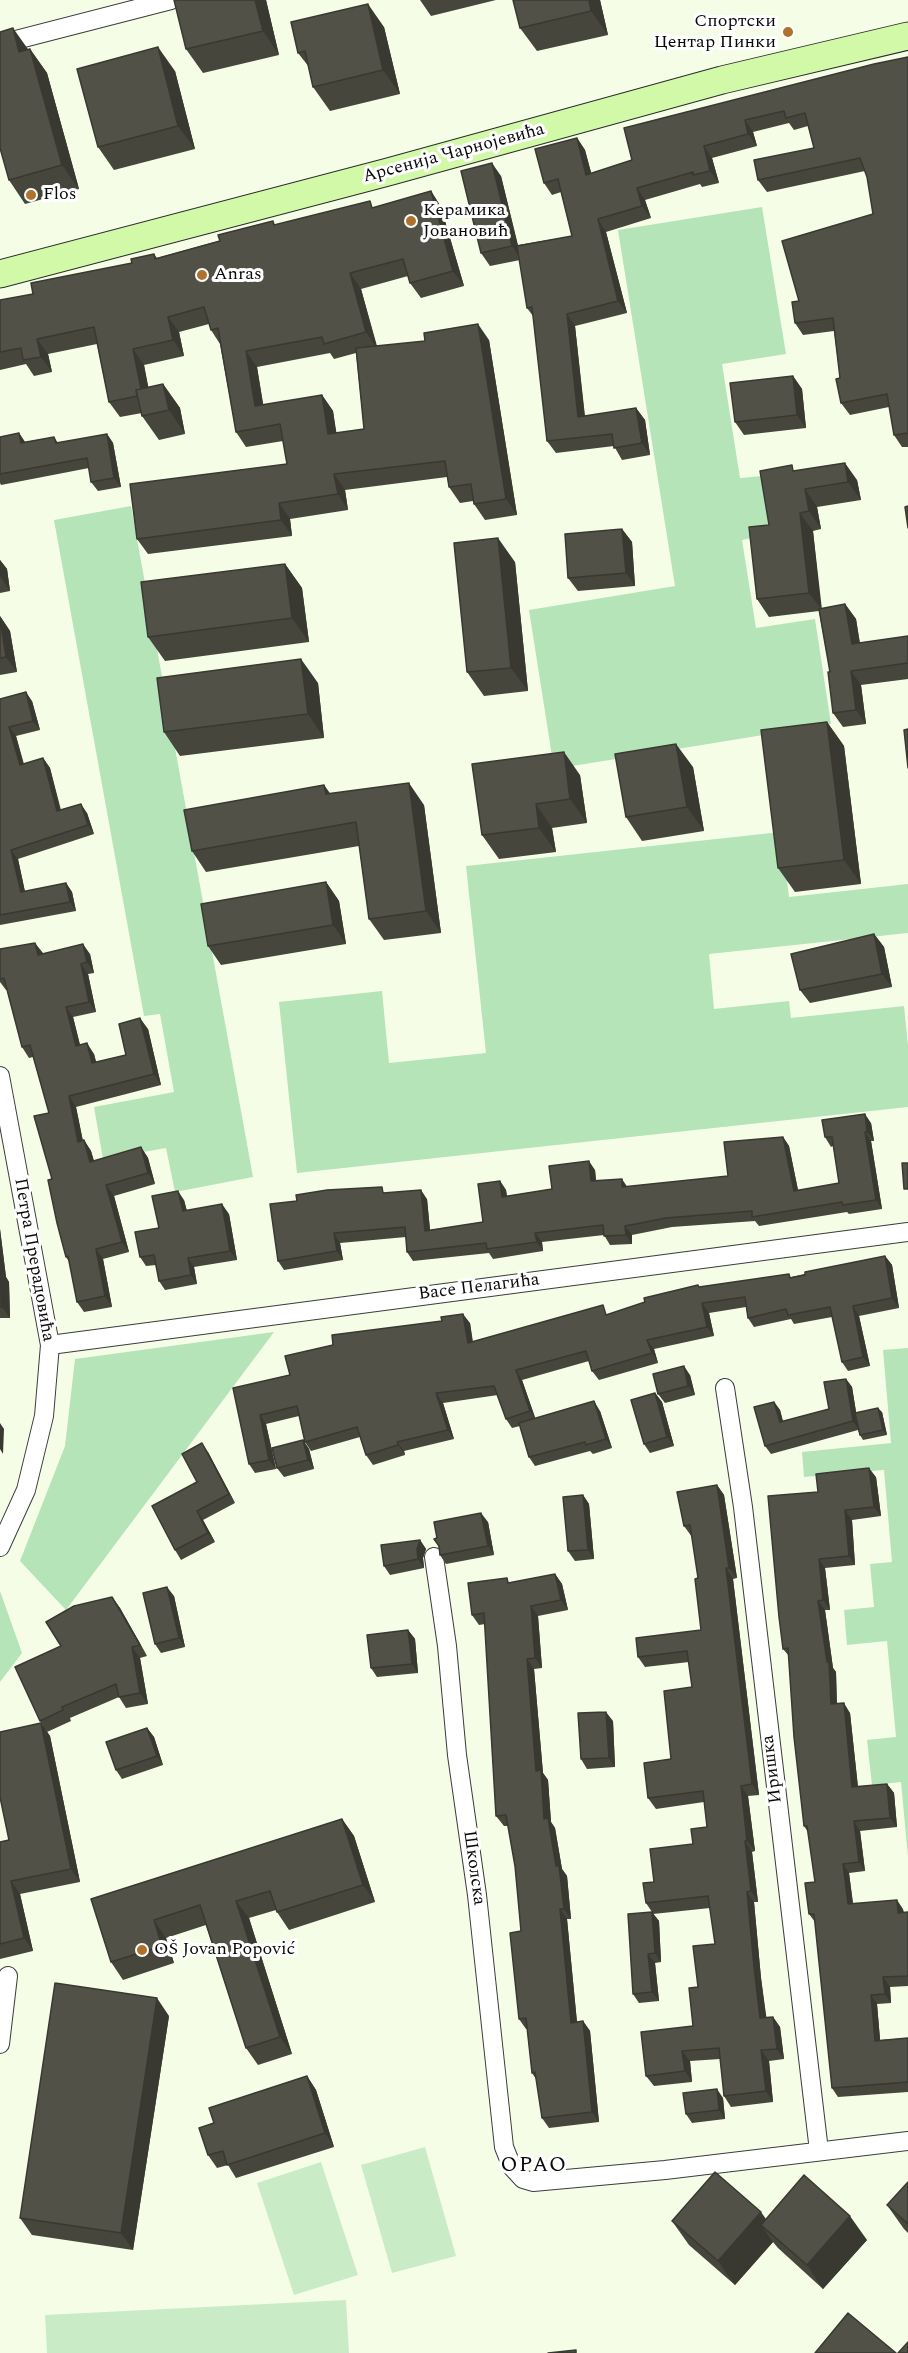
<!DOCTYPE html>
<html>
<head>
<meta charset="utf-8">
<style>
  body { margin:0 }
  canvas { display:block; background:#f5fde7 }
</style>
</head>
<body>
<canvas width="908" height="2353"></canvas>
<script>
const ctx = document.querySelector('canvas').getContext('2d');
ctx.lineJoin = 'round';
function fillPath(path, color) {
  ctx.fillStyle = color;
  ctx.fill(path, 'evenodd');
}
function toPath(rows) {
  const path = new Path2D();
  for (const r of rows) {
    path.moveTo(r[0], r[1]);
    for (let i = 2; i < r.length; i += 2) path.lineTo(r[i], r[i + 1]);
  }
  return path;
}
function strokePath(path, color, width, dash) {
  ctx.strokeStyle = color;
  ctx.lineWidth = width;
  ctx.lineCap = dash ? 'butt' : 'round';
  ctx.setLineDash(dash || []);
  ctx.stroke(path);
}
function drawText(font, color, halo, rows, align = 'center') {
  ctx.font = font + ' Spectral,serif';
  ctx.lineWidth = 6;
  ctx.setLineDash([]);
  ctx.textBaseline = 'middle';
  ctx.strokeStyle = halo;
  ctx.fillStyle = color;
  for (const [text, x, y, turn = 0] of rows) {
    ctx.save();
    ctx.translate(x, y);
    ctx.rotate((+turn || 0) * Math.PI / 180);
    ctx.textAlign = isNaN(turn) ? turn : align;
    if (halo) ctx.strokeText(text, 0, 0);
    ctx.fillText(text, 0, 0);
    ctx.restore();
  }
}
fillPath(toPath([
  [762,207,786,354,722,364,740,478,763,476,772,534,742,540,756,628,815,619,831,724,554,769,529,610,675,586,618,230],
  [131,506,253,1177,175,1192,166,1148,103,1159,94,1107,174,1092,160,1014,144,1016,54,520],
  [781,832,789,897,908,884,908,933,709,954,714,1009,789,1001,791,1018,904,1006,908,1046,908,1107,297,1173,279,1002,382,991,389,1063,486,1053,466,866],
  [274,1332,66,1610,20,1561,65,1446,75,1359],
  [908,1348,908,1857,901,1782,872,1785,867,1740,896,1737,887,1641,847,1645,844,1610,874,1607,870,1564,892,1562,884,1470,804,1477,802,1452,891,1443,883,1350],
  [0,1591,22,1653,0,1682]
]), '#b5e4b8');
fillPath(toPath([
  [425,2147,456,2256,392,2273,361,2165],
  [321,2162,358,2275,294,2295,257,2183],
  [346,2300,349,2353,47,2353,45,2315]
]), '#c9ecc6');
const minor = toPath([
  [0,44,171,0],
  [0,1076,50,1345,44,1416,26,1490,0,1547],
  [50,1345,908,1232],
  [725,1388,743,1507,819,2151],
  [434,1557,447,1646,457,1755,477,1895,504,2147,512,2167,523,2179,533,2182,665,2170,908,2141],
  [0,2044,8,1976]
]);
const secondary = toPath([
  [0,274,388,172,722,80,908,36]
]);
strokePath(minor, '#3c3c3c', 20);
strokePath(secondary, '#2b2b2b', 29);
strokePath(minor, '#fff', 18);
strokePath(secondary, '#d2f9a7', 27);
fillPath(toPath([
  [266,0,279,55,203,73,186,49],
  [420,0,496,0,431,16],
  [513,0,600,0,608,35,537,51,520,28],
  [384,27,400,94,330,111,313,87,309,67,298,53],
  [30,49,47,73,79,189,25,204,9,180],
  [908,57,908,447,902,447,894,435,889,407,850,415,841,403,840,378,834,331,803,335,795,323,799,301,873,214,867,177,865,171,767,192,758,180,814,148,808,126,794,130,789,123,753,132,757,146,712,158,719,183,702,187,700,184,645,200,651,218,606,232,627,313,575,326,585,416,636,408,645,420,650,455,622,460,614,446,556,453,547,441,533,316,527,308,520,260,490,266,481,253,501,176,518,245,572,236,561,192,552,195,544,183,577,138,585,150,591,173,632,160],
  [175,71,195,149,114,170,98,147],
  [431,191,441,207,464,286,421,298,410,283,408,276,361,289,377,346,489,340,517,515,485,520,474,504,473,501,460,503,449,487,447,477,345,490,348,510,290,519,292,536,148,554,137,539,287,464,283,441,246,447,236,432,220,344,211,330,209,324,179,332,184,356,144,365,148,388,163,384,180,408,185,434,159,440,142,416,142,413,120,417,109,402,97,344,48,354,52,372,34,376,26,364,0,370,0,300,33,294,132,263,154,254,157,258,276,225,375,207],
  [330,353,334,359,356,353,364,429,336,433,333,411,322,395,263,405,257,367],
  [793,376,802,389,806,428,744,435,735,422],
  [19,433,25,442,54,437,58,443,107,434,113,443,121,487,98,491,91,482,89,468,1,485,0,483,0,437],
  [795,471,857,480,861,500,817,507,821,529,813,531,821,609,845,604,856,619,860,643,908,636,908,679,861,685,866,724,843,727,833,713,830,672,819,611,769,617,757,599,769,525],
  [622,529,632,542,635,586,578,591,568,578],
  [0,560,7,569,10,591,0,593],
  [515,562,528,691,484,696,467,672],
  [285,564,302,588,309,642,165,661,148,637],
  [0,616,10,631,17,672,0,675],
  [318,683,324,738,180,756,164,732],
  [0,699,32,701,40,730,16,736,24,764,43,758,50,768,61,810,87,813,94,834,18,859,25,892,66,883,72,892,76,911,0,925],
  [827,722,844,746,861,884,795,892,778,868],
  [693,767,704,831,642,841,626,817],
  [580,775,587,823,552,828,556,852,499,859,482,835],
  [324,785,330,794,424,805,441,933,384,940,369,919,359,846,206,872,192,851],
  [326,882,339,901,346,944,221,965,208,946],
  [874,934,884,947,892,987,810,1003,800,990],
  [0,949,43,953,90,954,94,973,88,974,96,1012,73,1017,80,1045,94,1054,96,1062,126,1055,148,1029,161,1085,76,1107,83,1141,84,1140,91,1151,94,1161,141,1147,148,1158,155,1184,114,1196,129,1252,103,1259,112,1307,84,1312,77,1302,70,1263,66,1257,52,1179,49,1113,33,1057,29,1058,22,1047,7,990,6,990,0,982],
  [871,1123,874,1141,871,1141,882,1209,849,1214,847,1212,759,1226,755,1221,672,1227,632,1235,632,1244,610,1245,604,1235,542,1242,543,1251,493,1259,489,1253,413,1261,407,1252,406,1237,340,1243,343,1260,284,1270,278,1261,387,1193,427,1199,430,1230,483,1222,500,1181,506,1190,507,1196,552,1189,595,1170,596,1181,627,1187,728,1176,783,1137,789,1146,798,1190,839,1183,833,1146,831,1147,825,1137],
  [184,1200,187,1211,229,1214,237,1260,194,1267,197,1284,165,1290,159,1281,156,1265,146,1266,140,1257,159,1228],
  [0,1229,6,1277,9,1282,10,1318,0,1318],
  [885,1256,892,1265,899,1308,859,1316,870,1366,848,1371,842,1362,832,1317,794,1324,791,1319,754,1327,748,1318,746,1307,709,1313,714,1336,654,1349,658,1363,599,1380,592,1371,589,1361,522,1380,535,1418,600,1411,612,1448,593,1454,590,1451,535,1466,529,1457,520,1426,512,1428,506,1419,498,1395,443,1403,454,1439,404,1451,405,1455,373,1465,366,1455,360,1437,311,1451,305,1442,299,1416,266,1424,276,1469,255,1473,249,1464,233,1388,290,1375,470,1323,473,1342,609,1314,700,1287,791,1277],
  [690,1375,695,1395,665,1403,658,1394],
  [846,1379,852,1387,856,1412,882,1412,887,1435,863,1440,860,1435,858,1430,771,1454,765,1446,774,1402,780,1410,783,1421,829,1409],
  [655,1393,662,1402,674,1446,650,1453,644,1444],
  [303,1440,309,1449,314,1469,284,1477,277,1468],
  [208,1452,235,1503,203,1520,215,1542,181,1560,175,1550,197,1482],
  [876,1477,881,1516,852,1520,855,1565,825,1568,830,1610,825,1610,833,1668,836,1672,837,1704,850,1713,858,1787,887,1784,894,1793,897,1827,860,1831,865,1871,849,1873,853,1903,903,1909,904,1913,908,1912,908,1986,890,1987,891,2003,877,2004,880,2040,908,2038,908,2092,838,2097,832,2088,815,1922,809,1914,815,1882,808,1832,804,1826,789,1656,783,1649,818,1492],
  [717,1485,724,1495,737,1578,733,1579,759,1795,748,1796,755,1851,752,1852,758,1902,754,1902,761,1978,766,2018,773,2017,780,2027,784,2059,769,2061,773,2102,731,2107,724,2096,720,2059,690,2061,692,2082,654,2086,646,2076,693,2026,698,1987,715,1944,710,1908,653,1914,659,1921,661,1962,655,1963,659,2001,639,2003,633,1994,652,1912,646,1903,654,1882,693,1844,707,1827,704,1802,656,1809,648,1798,671,1759,692,1687,689,1662,645,1667,638,1657,701,1630,698,1578,692,1537,684,1526],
  [583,1495,589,1504,594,1559,575,1561,568,1551],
  [488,1522,494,1555,446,1564,440,1555,437,1538],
  [420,1540,426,1549,423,1558,424,1568,390,1575,384,1566],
  [555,1574,562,1584,568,1610,538,1616,542,1668,534,1669,543,1773,548,1780,551,1822,555,1828,562,1869,567,1876,571,1919,567,1919,577,2022,583,2021,590,2031,599,2122,549,2128,542,2118,536,2079,532,2073,527,2029,526,2029,519,2019,521,1931,515,1866,508,1826,504,1826,496,1816,485,1624,479,1625,472,1615,510,1583],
  [174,1596,185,1647,161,1653,155,1644],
  [112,1597,120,1608,147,1656,140,1658,148,1704,126,1708,119,1697,70,1718,71,1721,47,1732,40,1721,61,1646],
  [408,1630,415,1639,418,1673,377,1677,371,1668],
  [613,1721,615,1767,587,1769,581,1759],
  [41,1723,50,1736,80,1882,20,1894,33,1951,0,1959,0,1842,9,1840],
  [147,1728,154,1737,163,1765,122,1779,116,1770],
  [342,1819,354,1836,375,1902,289,1930,277,1912,276,1910,249,1918,292,2054,258,2065,246,2048,206,1925,166,1938,174,1963,123,1980,111,1962,91,1899],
  [169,2016,133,2250,32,2235,20,2218],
  [307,2076,316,2090,334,2147,236,2178,228,2165,217,2168,208,2155,214,2123],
  [723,2098,725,2119,692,2123,686,2114],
  [908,2182,908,2233,904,2229,887,2205],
  [766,2219,867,2240,823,2289,778,2248,773,2242,735,2285,689,2245,672,2221]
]), '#46463d');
fillPath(toPath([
  [255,0,266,0,279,55,263,31],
  [589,0,600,0,608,35,591,11],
  [368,4,384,27,400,94,383,70],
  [13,28,30,52,19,52],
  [158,47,175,71,195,149,178,126],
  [30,49,47,73,79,189,62,165],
  [745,120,753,132,757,146,748,134],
  [577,138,585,150,595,187,586,175],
  [704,146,712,158,719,183,710,171],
  [492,163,501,176,521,259,512,246],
  [637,188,645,200,651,218,642,206],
  [431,191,441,207,464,286,453,271],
  [598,219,606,232,627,313,618,301],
  [350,273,361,289,377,348,366,332],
  [567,314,575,326,586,429,578,417],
  [168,317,179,332,184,356,173,340],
  [478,324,489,340,517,515,506,499],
  [37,339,48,354,52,372,41,357],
  [133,349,144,365,153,410,142,395],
  [246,351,257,367,266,421,255,406],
  [793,376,802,389,806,428,797,415],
  [163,384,180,408,185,434,169,410],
  [322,395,333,411,339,449,328,434],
  [636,408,645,420,650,455,642,443],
  [19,433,25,442,21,443],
  [107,434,113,443,121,487,114,478],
  [845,463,857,480,861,500,848,482],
  [334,474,345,490,348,510,338,494],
  [805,489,817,507,821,529,809,511],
  [279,503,290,519,292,536,281,520],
  [800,513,813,531,822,610,809,593],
  [622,529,632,542,635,586,626,573],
  [498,538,515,562,528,691,511,668],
  [0,560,7,569,10,591,0,576],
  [285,564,302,588,309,642,292,618],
  [845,604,856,619,862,658,852,644],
  [0,616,10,631,17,672,6,657],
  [301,659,318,683,324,738,308,714],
  [851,671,861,685,866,724,856,710],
  [26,692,32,701,40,730,33,721],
  [827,722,844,746,861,884,844,860],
  [9,727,16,736,26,774,20,765],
  [676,744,693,767,704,831,687,807],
  [564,752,580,775,587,823,570,799],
  [43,758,50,768,63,821,57,811],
  [409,783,424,805,441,933,426,911],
  [324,785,339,806,326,794],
  [81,804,87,813,94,834,88,825],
  [536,804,552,828,556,852,539,828],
  [11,850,18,859,27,901,21,892],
  [326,882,339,901,346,944,333,925],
  [66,883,72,892,76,911,70,902],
  [874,934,884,947,892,987,882,974],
  [35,943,43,953,45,965,38,955],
  [83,944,90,954,94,973,87,962],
  [81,964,88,974,96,1012,89,1002],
  [66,1007,73,1017,83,1057,76,1046],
  [140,1018,148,1029,161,1085,154,1074],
  [87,1043,94,1054,99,1073,92,1063],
  [69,1096,76,1107,85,1152,78,1142],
  [865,1114,871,1123,874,1141,867,1132],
  [865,1132,871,1141,882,1209,876,1200],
  [783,1137,789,1146,800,1200,794,1191],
  [84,1140,91,1151,97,1172,90,1162],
  [141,1147,148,1158,155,1184,148,1173],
  [589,1161,595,1170,597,1190,591,1181],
  [622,1179,628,1188,622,1187],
  [500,1181,506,1190,508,1206,502,1197],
  [106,1185,114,1196,129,1252,122,1242],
  [421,1190,427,1199,431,1240,425,1231],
  [178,1191,184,1200,189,1220,183,1211],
  [222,1204,229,1214,237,1260,230,1251],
  [625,1226,632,1235,632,1244,626,1235],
  [0,1229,6,1277,9,1282,10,1318,2,1307,0,1273],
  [334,1233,340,1243,343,1260,337,1251],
  [535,1233,542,1242,543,1251,537,1242],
  [96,1249,103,1259,112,1307,105,1296],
  [885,1256,892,1265,899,1308,892,1298],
  [188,1258,194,1267,197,1284,191,1275],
  [702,1303,709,1313,714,1336,707,1327],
  [853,1306,859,1316,870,1366,863,1357],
  [463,1314,470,1323,474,1353,468,1343],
  [647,1340,654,1349,658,1363,652,1353],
  [684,1366,690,1375,695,1395,688,1386],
  [516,1370,522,1380,536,1420,530,1411],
  [846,1379,852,1387,859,1430,853,1421],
  [436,1393,443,1403,454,1439,448,1430],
  [655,1393,662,1402,674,1446,667,1437],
  [594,1401,600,1411,612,1448,606,1439],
  [774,1402,780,1410,785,1430,780,1422],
  [878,1408,882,1412,887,1435,883,1430],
  [260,1415,266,1424,276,1469,269,1460],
  [0,1423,4,1429,3,1454,0,1449],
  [303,1440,309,1449,314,1469,308,1460],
  [397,1442,404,1451,405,1455,398,1445],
  [202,1443,208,1452,235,1503,229,1494],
  [869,1468,876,1477,881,1516,874,1507],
  [717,1485,724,1495,737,1578,729,1568],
  [583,1495,589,1504,594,1559,588,1550],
  [845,1510,852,1520,855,1565,849,1556],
  [197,1511,203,1520,215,1542,208,1533],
  [481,1513,488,1522,494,1555,488,1546],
  [420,1540,426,1549,423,1558,424,1568,418,1559,417,1549],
  [819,1559,825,1568,830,1610,823,1600],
  [726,1568,733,1579,759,1795,752,1784],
  [555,1574,562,1584,568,1610,561,1600],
  [167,1587,174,1596,185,1647,179,1638],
  [112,1597,120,1608,147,1656,140,1645],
  [818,1601,825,1610,833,1668,836,1672,837,1714,831,1704,827,1662],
  [531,1606,538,1616,542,1668,535,1658],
  [408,1630,415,1639,418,1673,412,1664],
  [132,1647,140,1658,148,1704,140,1693],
  [527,1659,534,1669,543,1773,548,1780,551,1822,555,1828,562,1869,567,1876,571,1919,564,1909,556,1866,544,1819,536,1771],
  [844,1703,850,1713,859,1797,852,1787],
  [606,1712,613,1721,615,1767,609,1758],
  [41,1723,50,1736,80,1882,71,1869],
  [147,1728,154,1737,163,1765,157,1756],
  [887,1784,894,1793,897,1827,890,1818],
  [741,1786,748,1796,755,1851,747,1841],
  [342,1819,354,1836,375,1902,363,1885],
  [854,1821,860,1831,865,1871,859,1862],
  [745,1841,752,1852,758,1902,751,1891],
  [843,1864,849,1873,854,1913,848,1904],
  [11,1881,20,1894,33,1951,24,1938],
  [747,1892,754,1902,761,1978,768,2029,760,2018,754,1967],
  [897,1900,903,1909,904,1922,898,1913],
  [236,1901,249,1918,292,2054,280,2037],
  [560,1909,567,1919,578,2033,571,2023],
  [652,1912,659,1921,661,1962,655,1953],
  [154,1920,166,1938,174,1963,162,1946],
  [648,1954,655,1963,659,2001,652,1992],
  [883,1977,890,1987,891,2003,885,1994],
  [871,1995,877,2004,881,2050,875,2041],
  [157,1998,169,2016,133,2250,121,2233],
  [773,2017,780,2027,784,2059,777,2049],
  [583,2021,590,2031,599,2122,592,2112],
  [761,2050,769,2061,773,2102,766,2091],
  [682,2051,690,2061,692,2082,685,2071],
  [307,2076,316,2090,334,2147,325,2133],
  [717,2089,723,2098,725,2119,719,2110],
  [761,2212,778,2236,761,2225,773,2242,735,2285,718,2261],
  [850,2216,867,2240,823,2289,807,2265]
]), '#393932');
const building = toPath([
  [174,0,255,0,263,31,186,49,174,0],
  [513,0,589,0,591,11,520,28,513,0],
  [368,4,383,70,313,87,305,51,298,53,291,22,368,4],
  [13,28,19,52,30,49,62,165,9,180,0,148,0,32,13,28],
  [158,47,178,126,98,147,77,69,158,47],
  [908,57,908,433,894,435,887,394,841,403,836,379,840,378,833,318,795,323,792,302,799,301,782,241,873,214,867,177,860,158,758,180,754,160,814,148,805,113,786,118,784,111,745,120,748,134,704,146,710,171,693,175,693,172,637,188,642,206,598,219,618,301,567,314,578,417,636,408,642,443,614,448,612,434,547,441,532,307,527,308,517,246,572,236,558,179,544,183,535,149,577,138,586,175,632,160,624,128,874,64,908,57],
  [492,163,512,246,481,253,461,171,492,163],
  [431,191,453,271,410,283,403,259,350,273,366,332,324,344,322,337,246,351,255,406,322,395,328,434,364,429,356,348,425,341,424,333,478,324,506,499,474,504,471,484,449,487,445,461,334,474,338,494,279,503,281,520,137,539,130,484,287,464,280,424,236,432,218,328,211,330,204,307,168,317,173,340,133,349,141,389,136,390,137,396,109,402,94,327,37,339,41,357,23,360,21,348,0,352,0,300,33,294,31,283,132,263,131,259,154,254,155,259,220,241,218,235,273,221,274,225,370,201,372,208,431,191],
  [793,376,797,415,735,422,730,383,793,376],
  [163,384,169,410,142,416,136,390,163,384],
  [19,433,21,443,54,437,56,443,107,434,114,478,91,482,87,458,0,474,0,437,19,433],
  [845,463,848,482,805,489,809,511,800,513,809,593,757,599,749,527,769,525,760,471,792,465,793,471,845,463],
  [908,506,908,528,905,507,908,506],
  [622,529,626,573,568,578,565,534,622,529],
  [498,538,511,668,467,672,454,543,498,538],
  [285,564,292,618,148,637,141,582,285,564],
  [845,604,852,644,908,636,908,663,851,671,856,710,833,713,828,672,830,672,819,609,845,604],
  [0,618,6,657,0,658,0,618],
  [301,659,308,714,164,732,157,678,301,659],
  [26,692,33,721,9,727,20,765,43,758,57,811,81,804,88,825,11,850,21,892,66,883,70,902,0,915,0,699,26,692],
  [827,722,844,860,778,868,761,730,827,722],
  [908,729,908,768,904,730,908,729],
  [676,744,687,807,626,817,615,754,676,744],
  [564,752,570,799,536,804,539,828,482,835,472,764,564,752],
  [409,783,426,911,369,919,356,822,192,851,184,810,324,785,326,794,409,783],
  [326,882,333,925,208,946,201,904,326,882],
  [874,934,882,974,800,990,791,954,874,934],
  [35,943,38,955,83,944,87,962,81,964,89,1002,66,1007,76,1046,87,1043,92,1063,126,1055,119,1024,140,1018,154,1074,69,1096,78,1142,84,1140,90,1162,141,1147,148,1173,106,1185,122,1242,96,1249,105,1296,77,1302,68,1256,66,1257,57,1223,48,1180,52,1179,34,1116,49,1113,30,1045,22,1047,4,978,0,979,0,949,35,943],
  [865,1114,867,1132,865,1132,876,1200,843,1205,842,1202,752,1217,752,1211,666,1218,625,1226,626,1235,604,1236,603,1225,535,1233,537,1242,487,1249,486,1243,407,1252,405,1227,334,1233,337,1251,278,1261,270,1204,297,1201,296,1195,327,1190,382,1187,383,1193,421,1190,425,1231,483,1222,478,1184,500,1181,502,1197,552,1189,549,1166,589,1161,591,1181,622,1179,622,1187,728,1176,724,1142,783,1137,794,1191,839,1183,832,1137,825,1137,822,1120,865,1114],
  [902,1163,908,1163,908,1189,904,1189,902,1163],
  [178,1191,183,1211,222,1204,230,1251,188,1258,191,1275,159,1281,154,1255,140,1257,135,1232,159,1228,152,1196,178,1191],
  [885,1256,892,1298,853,1306,863,1357,842,1362,830,1307,788,1315,786,1309,748,1318,745,1297,702,1303,707,1327,647,1340,652,1353,592,1371,586,1351,516,1370,530,1411,506,1419,494,1386,436,1393,448,1430,397,1442,398,1445,366,1455,357,1427,305,1442,297,1406,260,1415,269,1460,249,1464,233,1388,290,1375,285,1356,333,1345,332,1335,442,1321,441,1317,463,1314,468,1343,603,1305,606,1315,645,1302,644,1298,698,1285,699,1287,789,1274,790,1278,805,1275,805,1272,885,1256],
  [0,1271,1,1271,2,1307,0,1307,0,1271],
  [684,1366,688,1386,658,1394,653,1374,684,1366],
  [846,1379,853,1421,765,1446,754,1407,774,1402,780,1422,829,1409,824,1382,846,1379],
  [655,1393,667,1437,644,1444,631,1400,655,1393],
  [594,1401,606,1439,586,1445,585,1442,529,1457,519,1423,594,1401],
  [878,1408,883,1430,860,1435,855,1413,878,1408],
  [303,1440,308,1460,277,1468,272,1448,303,1440],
  [202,1443,229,1494,197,1511,208,1533,175,1550,152,1506,197,1482,182,1454,202,1443],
  [869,1468,874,1507,845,1510,849,1556,819,1559,823,1600,818,1601,827,1662,829,1662,831,1704,844,1703,852,1787,887,1784,890,1818,854,1821,859,1862,843,1864,848,1904,897,1900,898,1913,908,1912,908,1976,883,1977,885,1994,871,1995,875,2041,908,2038,908,2082,832,2088,814,1914,809,1914,805,1883,815,1882,807,1826,804,1826,794,1737,788,1648,783,1649,779,1617,768,1496,818,1492,816,1474,869,1468],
  [717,1485,729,1568,726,1568,752,1784,741,1786,747,1841,745,1841,751,1891,747,1892,754,1967,760,2018,773,2017,777,2049,761,2050,766,2091,724,2096,719,2048,682,2051,685,2071,646,2076,641,2032,693,2026,689,1988,698,1987,693,1946,715,1944,708,1896,646,1903,643,1883,654,1882,650,1849,693,1844,691,1829,707,1827,703,1791,648,1798,644,1763,671,1759,664,1691,692,1687,687,1651,638,1657,636,1638,701,1630,695,1579,698,1578,690,1525,684,1526,677,1492,717,1485],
  [583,1495,588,1550,568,1551,563,1497,583,1495],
  [481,1513,488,1546,440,1555,439,1546,434,1539,437,1538,434,1522,481,1513],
  [420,1540,417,1549,418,1559,384,1566,381,1545,420,1540],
  [555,1574,561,1600,531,1606,535,1658,527,1659,536,1771,541,1770,544,1819,548,1818,556,1866,559,1866,564,1909,560,1909,571,2023,583,2021,592,2112,542,2118,535,2072,532,2073,526,2018,519,2019,510,1933,521,1931,515,1866,506,1815,496,1816,484,1613,472,1615,468,1583,507,1578,508,1583,555,1574],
  [167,1587,179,1638,155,1644,143,1593,167,1587],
  [112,1597,140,1645,132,1647,140,1693,119,1697,116,1684,62,1707,63,1710,40,1721,15,1667,61,1646,46,1622,74,1606,112,1597],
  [408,1630,412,1664,371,1668,367,1635,408,1630],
  [606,1712,609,1758,581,1759,578,1713,606,1712],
  [41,1723,71,1869,11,1881,24,1938,0,1944,0,1842,9,1840,0,1797,0,1732,41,1723],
  [147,1728,157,1756,116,1770,106,1742,147,1728],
  [342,1819,363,1885,277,1912,270,1891,236,1901,280,2037,246,2048,200,1905,154,1920,162,1946,111,1962,91,1899,342,1819],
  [652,1912,655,1953,648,1954,652,1992,633,1994,628,1914,652,1912],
  [55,1983,157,1998,121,2233,20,2218,55,1983],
  [307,2076,325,2133,227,2165,223,2151,208,2155,199,2128,214,2123,209,2108,307,2076],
  [717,2089,719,2110,686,2114,683,2093,717,2089],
  [715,2172,761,2212,718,2261,672,2221,715,2172],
  [804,2175,850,2216,807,2265,761,2225,804,2175],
  [908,2182,908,2224,887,2205,908,2182],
  [848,2313,896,2353,815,2353,848,2313],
  [908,2342,908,2353,898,2353,908,2342],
  [576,2350,576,2353,548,2353,576,2350]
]);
fillPath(building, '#515147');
strokePath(building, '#393932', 1.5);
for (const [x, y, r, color] of [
  [788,32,6,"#ad722d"],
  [31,195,6,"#ad722d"],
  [411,221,6,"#ad722d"],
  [202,275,6,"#ad722d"],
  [142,1950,6,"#ad722d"]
]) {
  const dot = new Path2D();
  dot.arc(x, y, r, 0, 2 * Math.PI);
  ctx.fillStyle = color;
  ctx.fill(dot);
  strokePath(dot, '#fff', 2);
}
drawText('18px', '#090909', '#fff', [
  ["Спортски",776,22,"right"],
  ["Центар Пинки",776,43,"right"],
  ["Flos",43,195],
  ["Керамика",423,211],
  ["Јовановић",423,232],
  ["Anras",214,275],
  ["OŠ Jovan Popović",154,1950]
], 'left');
drawText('18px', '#090909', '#fff', [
  ["Арсенија Чарнојевића",454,154,-15],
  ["Петра Прерадовића",33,1260,80],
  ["Васе Пелагића",479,1288,-7],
  ["Иришка",773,1769,-97],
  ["Школска",473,1868,82]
]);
ctx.letterSpacing = '1.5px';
drawText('21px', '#090909', '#fff', [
  ["ОРАО",534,2167]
]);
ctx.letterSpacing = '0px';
</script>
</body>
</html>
